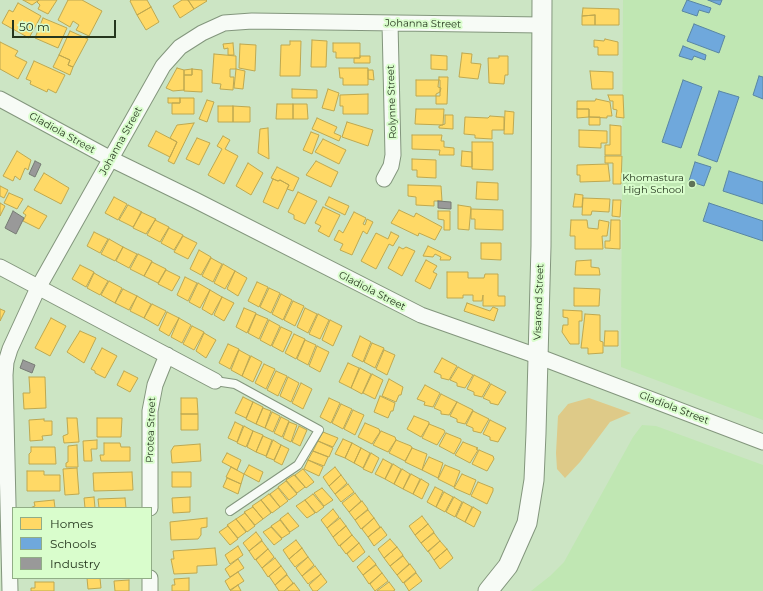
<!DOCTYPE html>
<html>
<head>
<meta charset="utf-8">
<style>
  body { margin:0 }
  #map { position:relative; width:763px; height:591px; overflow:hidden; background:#cce5c4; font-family:Montserrat,sans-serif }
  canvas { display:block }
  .legend { position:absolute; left:12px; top:507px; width:140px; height:72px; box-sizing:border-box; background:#d9fdcc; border:1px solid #91ad86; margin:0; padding:5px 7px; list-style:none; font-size:12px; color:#25361e }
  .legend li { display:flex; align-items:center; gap:8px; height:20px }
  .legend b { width:20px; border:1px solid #91ad86 }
  .scale { position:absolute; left:12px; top:20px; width:104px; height:18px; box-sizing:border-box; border:2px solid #25361e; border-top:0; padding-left:5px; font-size:12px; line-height:14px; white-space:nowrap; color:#25361e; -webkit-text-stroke:3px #d9fdcc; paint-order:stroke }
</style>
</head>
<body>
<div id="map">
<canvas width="763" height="591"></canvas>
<ul class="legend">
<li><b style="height:11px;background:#ffd966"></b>Homes</li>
<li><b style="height:11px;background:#6fa8dc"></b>Schools</li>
<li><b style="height:11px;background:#999"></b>Industry</li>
</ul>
<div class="scale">50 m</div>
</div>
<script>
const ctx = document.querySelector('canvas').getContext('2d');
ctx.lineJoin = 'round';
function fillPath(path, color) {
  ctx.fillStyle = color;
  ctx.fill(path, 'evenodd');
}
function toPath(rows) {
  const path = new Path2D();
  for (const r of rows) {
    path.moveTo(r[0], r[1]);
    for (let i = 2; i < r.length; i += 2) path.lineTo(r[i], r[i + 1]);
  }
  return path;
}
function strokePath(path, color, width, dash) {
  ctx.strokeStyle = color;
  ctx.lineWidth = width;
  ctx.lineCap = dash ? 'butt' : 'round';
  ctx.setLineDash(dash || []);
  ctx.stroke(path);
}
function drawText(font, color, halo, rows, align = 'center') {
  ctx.font = font + ' Montserrat,sans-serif';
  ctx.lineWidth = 4;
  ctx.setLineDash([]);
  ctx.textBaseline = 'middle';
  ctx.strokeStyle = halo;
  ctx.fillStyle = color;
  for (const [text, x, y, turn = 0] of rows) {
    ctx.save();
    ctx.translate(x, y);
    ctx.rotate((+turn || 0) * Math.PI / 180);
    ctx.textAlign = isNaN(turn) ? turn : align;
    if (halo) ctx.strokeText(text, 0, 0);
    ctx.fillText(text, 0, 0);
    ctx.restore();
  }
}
fillPath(toPath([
  [623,0,763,0,763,420,621,367],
  [642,425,656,426,763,465,763,591,531,591,550,576,564,562,633,437]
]), '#c0e7b3');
fillPath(toPath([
  [589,398,631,413,610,422,580,462,565,478,557,469,556,453,558,416,568,404]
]), '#deca88');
const homes = toPath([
  [23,0,39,0,32,5,23,0],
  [39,0,57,0,48,14,38,9,40,5,37,2,39,0],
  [68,0,82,0,102,11,89,36,76,30,79,25,73,21,70,27,58,20,68,0],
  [131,0,147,0,151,7,137,15,130,1,131,0],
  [182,0,188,0,194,9,180,18,173,6,182,0],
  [188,0,206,0,207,1,194,9,188,0],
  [18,3,41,16,29,38,2,23,9,10,13,12,18,3],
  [151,7,159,22,146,30,137,15,151,7],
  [583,8,619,9,619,25,595,25,595,15,582,16,583,8],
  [595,15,595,25,582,25,582,16,595,15],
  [43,18,67,28,58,48,35,38,43,18],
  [70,31,88,39,73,67,68,65,70,60,59,55,70,31],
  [605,39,618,42,618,55,598,55,598,47,594,47,594,40,604,41,605,39],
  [312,40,327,41,326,67,311,67,312,40],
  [290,41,301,41,300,76,280,76,281,45,290,45,290,41],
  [0,42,18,51,15,56,27,62,18,79,0,69,0,42],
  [233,43,234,55,228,55,228,48,224,49,223,44,233,43],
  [333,43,360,43,360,58,336,58,336,52,333,52,333,43],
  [240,44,256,45,255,71,239,68,240,44],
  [462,53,472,54,471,63,481,64,478,79,459,77,462,53],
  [214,54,236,56,236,69,230,69,230,77,234,77,233,90,220,89,221,84,212,83,214,54],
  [59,55,70,60,68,65,73,67,70,75,53,67,59,55],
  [431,55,447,56,447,70,431,69,431,55],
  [360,56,370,56,370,63,354,63,354,58,360,58,360,56],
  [499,56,508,56,508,75,505,75,504,84,489,83,488,58,499,58,499,56],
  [34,61,65,75,56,93,48,89,47,92,30,84,31,81,26,79,34,61],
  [177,68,184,70,184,90,173,91,166,88,177,68],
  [339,68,368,68,368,85,343,85,343,78,340,78,339,68],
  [192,69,202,70,202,92,184,91,184,75,192,75,192,69],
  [192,69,192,75,184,75,184,70,192,69],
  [236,69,245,71,243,89,234,88,236,69],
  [368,70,373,70,374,80,368,79,368,70],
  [590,71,613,72,613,89,592,89,590,71],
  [439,77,448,77,447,104,436,104,436,94,440,92,441,88,438,87,439,77],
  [416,80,440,80,440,96,416,96,416,80],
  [292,89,317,90,317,98,292,98,292,89],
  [328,89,339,93,334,111,322,108,328,89],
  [368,94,368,114,343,114,343,106,340,106,340,95,368,94],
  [608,95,623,95,624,118,616,117,617,110,613,109,613,101,610,101,608,95],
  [168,98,180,98,180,103,168,103,168,98],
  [180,98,194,98,194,114,172,114,172,103,180,103,180,98],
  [596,99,610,102,612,116,607,116,607,118,589,117,589,109,577,109,577,101,595,101,596,99],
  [207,100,214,102,207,122,199,119,207,100],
  [277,104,293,104,293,119,276,119,277,104],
  [293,104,307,104,308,119,293,119,293,104],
  [218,106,233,106,233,122,218,122,218,106],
  [233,106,250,107,250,122,233,122,233,106],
  [416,109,444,109,443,125,415,124,416,109],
  [577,109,589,109,589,117,577,118,577,109],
  [505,111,514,112,513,134,504,134,505,111],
  [445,115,453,115,453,129,439,128,439,126,445,124,445,115],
  [490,116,504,117,504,130,492,130,492,139,475,138,475,135,464,134,465,117,488,118,490,116],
  [589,117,600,117,600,125,589,125,589,117],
  [317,118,337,127,334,133,341,136,339,141,312,129,317,118],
  [347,122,373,130,368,146,342,137,347,122],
  [194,123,174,164,168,161,177,142,170,138,177,125,194,123],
  [610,125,621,126,621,155,605,155,605,145,610,145,610,125],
  [268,128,269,159,258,153,260,129,268,128],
  [579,130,607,131,607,143,601,143,601,148,579,147,579,130],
  [156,131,177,142,170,157,148,146,156,131],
  [311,132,319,135,312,154,303,150,311,132],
  [412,135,442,135,441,141,444,141,444,147,454,148,454,155,439,155,440,150,412,149,412,135],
  [223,136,230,140,225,149,238,156,224,184,208,175,222,149,217,146,223,136],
  [197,138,210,143,199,165,186,159,197,138],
  [323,139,346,150,339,164,315,152,323,139],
  [472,142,493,142,493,170,472,169,472,142],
  [17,151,31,160,28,170,25,168,20,180,15,176,13,181,3,176,17,151],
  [462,151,472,152,472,167,461,166,462,151],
  [605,156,622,156,621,184,613,184,613,163,605,163,605,156],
  [412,159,436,160,436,178,417,177,417,170,412,170,412,159],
  [316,161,338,172,331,187,306,175,316,161],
  [248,163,263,173,251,195,236,186,248,163],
  [608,164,610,181,580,182,580,175,577,175,577,165,608,164],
  [277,167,299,178,293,191,287,189,289,185,280,180,278,181,271,178,277,167],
  [44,173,69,188,61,204,34,190,44,173],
  [273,179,278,181,280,180,289,185,278,209,263,202,273,179],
  [477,182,498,183,498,200,476,199,477,182],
  [408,185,441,186,442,201,434,201,434,206,416,205,416,197,408,196,408,185],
  [0,186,8,190,4,198,0,196,0,186],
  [298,192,317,201,305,224,294,219,294,215,288,212,298,192],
  [9,193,23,199,17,209,4,203,9,193],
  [575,194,583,195,582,207,573,207,575,194],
  [114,197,127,204,118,220,105,213,114,197],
  [329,197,349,206,345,215,325,205,329,197],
  [583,198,610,199,609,212,592,211,591,215,582,215,583,198],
  [613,200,621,200,620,217,612,216,613,200],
  [0,203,5,206,0,216,0,203],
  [128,205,142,212,133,227,119,220,128,205],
  [458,205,471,207,469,230,458,229,458,205],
  [28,206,47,216,39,229,23,221,26,215,23,213,28,206],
  [323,207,340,215,329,237,318,231,321,226,315,223,323,207],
  [471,209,503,210,503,230,475,229,475,219,471,219,471,209],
  [399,210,414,217,416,213,442,227,435,240,419,233,418,236,391,223,399,210],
  [438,211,450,211,450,230,444,230,444,220,438,219,438,211],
  [141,212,156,219,146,234,133,228,141,212],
  [354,212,366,218,363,224,365,225,367,219,373,222,367,234,363,231,352,255,340,250,343,244,334,240,339,230,343,233,354,212],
  [155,220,169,227,160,242,147,235,155,220],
  [571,220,587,220,588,228,598,229,599,220,609,222,607,236,602,236,603,249,575,249,575,236,570,236,571,220],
  [611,220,620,220,620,249,605,248,605,241,610,241,611,220],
  [169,228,183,235,174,250,161,243,169,228],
  [94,232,108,239,100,253,87,246,94,232],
  [391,232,399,236,393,246,389,244,376,269,361,261,376,233,388,239,391,232],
  [183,236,197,243,188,259,174,252,183,236],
  [109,239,123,247,115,261,101,254,109,239],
  [481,243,501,243,501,260,481,259,481,243],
  [428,246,451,257,450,260,440,260,441,257,435,254,433,257,423,256,428,246],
  [123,247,137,254,129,268,116,261,123,247],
  [399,247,403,249,406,247,415,251,402,276,388,268,399,247],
  [199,250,211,257,201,275,190,269,199,250],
  [138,254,152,261,144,276,130,269,138,254],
  [211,258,222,264,213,282,202,276,211,258],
  [426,260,437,266,433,272,437,274,430,289,415,281,426,260],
  [591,260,591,267,599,268,600,275,575,275,576,261,591,260],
  [152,262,166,269,158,283,144,276,152,262],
  [223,264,235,271,225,289,214,283,223,264],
  [80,265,94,272,86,287,72,279,80,265],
  [166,270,180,277,172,291,158,284,166,270],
  [235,271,247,278,238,296,227,289,235,271],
  [447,272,468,272,468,278,484,278,485,274,498,274,498,296,505,296,505,306,483,306,483,295,482,301,473,301,473,295,463,295,463,298,447,298,447,272],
  [94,273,108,281,100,295,87,288,94,273],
  [185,277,197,283,188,301,177,295,185,277],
  [109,281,122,288,115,303,101,295,109,281],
  [257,282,268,287,259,307,248,301,257,282],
  [198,283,210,290,200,308,189,302,198,283],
  [269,288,280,293,271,313,260,307,269,288],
  [574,288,600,289,599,306,574,306,574,288],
  [123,289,137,296,129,310,115,303,123,289],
  [210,290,222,297,212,315,202,309,210,290],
  [281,294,292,300,283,320,272,314,281,294],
  [137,296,151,304,144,318,130,311,137,296],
  [222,297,234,303,224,321,214,315,222,297],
  [293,301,304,306,295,326,284,320,293,301],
  [467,303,490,311,493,307,498,309,494,321,464,311,467,303],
  [152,304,166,311,158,326,144,318,152,304],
  [244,308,256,313,247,333,236,327,244,308],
  [305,308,317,314,308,333,297,327,305,308],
  [0,309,5,311,0,321,0,309],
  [563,310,582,311,582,321,579,321,579,344,570,344,562,332,563,325,568,325,568,318,563,317,563,310],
  [167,312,179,318,169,336,159,330,167,312],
  [256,314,268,319,259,339,248,333,256,314],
  [318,314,329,320,320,339,309,334,318,314],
  [585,314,600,315,600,341,603,342,603,353,588,354,588,348,581,348,585,314],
  [51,318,66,326,50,356,35,348,51,318],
  [179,318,191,325,182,343,171,337,179,318],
  [269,320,280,326,271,346,260,340,269,320],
  [330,320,342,326,333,346,322,340,330,320],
  [192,326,204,332,194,350,183,344,192,326],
  [281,327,292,332,283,352,272,346,281,327],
  [80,331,96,338,84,363,67,352,80,331],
  [605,331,618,331,618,346,604,346,605,331],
  [204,333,216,340,206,358,196,351,204,333],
  [294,334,305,339,296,359,285,353,294,334],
  [360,336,371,342,363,362,352,356,360,336],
  [305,340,316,345,308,365,297,359,305,340],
  [372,343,384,348,375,368,364,362,372,343],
  [228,344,239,349,230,369,219,363,228,344],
  [317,346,329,352,320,372,309,366,317,346],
  [102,348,117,356,105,378,95,373,95,371,91,369,102,348],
  [239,350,250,356,242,376,231,370,239,350],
  [384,350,395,355,387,375,376,369,384,350],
  [251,356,262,362,253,382,242,376,251,356],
  [442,358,457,366,449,380,441,378,441,375,434,372,442,358],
  [348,363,359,368,351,388,339,382,348,363],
  [264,364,275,369,266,389,255,383,264,364],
  [458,367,473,375,465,388,457,386,457,383,450,380,458,367],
  [360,368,371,374,362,394,351,388,360,368],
  [124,371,138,378,130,392,117,385,124,371],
  [276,371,287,376,278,396,267,390,276,371],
  [372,374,383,380,375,399,363,393,372,374],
  [474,375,490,383,482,397,474,395,474,392,467,389,474,375],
  [29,377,45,377,46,408,24,409,23,393,30,393,29,377],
  [288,377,299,383,291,402,280,396,288,377],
  [389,379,403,387,401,395,399,395,396,402,382,396,389,379],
  [301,383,312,389,303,409,292,403,301,383],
  [491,384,506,392,498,405,490,403,490,401,483,398,491,384],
  [425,385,440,393,433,407,424,405,425,402,417,399,425,385],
  [441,394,457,402,449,415,441,414,441,411,434,408,441,394],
  [380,396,395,403,393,411,391,411,388,418,374,412,380,396],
  [243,397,253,402,246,418,235,413,243,397],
  [181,398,197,398,198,414,181,414,181,398],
  [329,398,340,403,331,423,320,417,329,398],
  [253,402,263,407,256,424,246,419,253,402],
  [457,402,473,410,465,424,457,422,457,419,450,416,457,402],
  [341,404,352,409,343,429,332,423,341,404],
  [263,408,271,411,265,428,256,424,263,408],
  [353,410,364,415,355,435,344,429,353,410],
  [473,411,489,419,481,433,473,431,473,428,466,425,473,411],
  [272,412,280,416,273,432,265,428,272,412],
  [181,414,198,414,198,430,181,430,181,414],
  [414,416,429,422,429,424,421,437,407,429,414,416],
  [281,417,289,421,282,437,274,433,281,417],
  [67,418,77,418,79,442,64,443,63,436,68,434,67,418],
  [97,418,122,418,121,437,97,437,97,418],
  [44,419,44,421,52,421,52,435,42,436,43,440,30,441,29,420,44,419],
  [490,420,506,428,498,442,490,440,490,437,483,434,490,420],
  [235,422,243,426,237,442,228,438,235,422],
  [289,422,297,425,291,442,283,438,289,422],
  [365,423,379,429,380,432,372,444,358,437,365,423],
  [429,424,444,430,445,432,437,445,422,438,429,424],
  [244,426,253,431,246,447,237,443,244,426],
  [299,426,307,430,300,446,292,442,299,426],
  [253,431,263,435,256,452,247,447,253,431],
  [381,431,395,437,396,440,388,452,373,445,381,431],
  [323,432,338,438,333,447,318,441,323,432],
  [446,433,461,439,461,441,454,454,439,446,446,433],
  [263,436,272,440,266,456,256,452,263,436],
  [343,439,352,443,345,458,335,454,343,439],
  [97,440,97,449,91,449,92,461,84,461,83,441,97,440],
  [273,440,281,445,274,460,266,457,273,440],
  [396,440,411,446,412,448,405,461,389,453,396,440],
  [318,441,333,448,329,457,313,451,318,441],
  [463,442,478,448,476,449,478,450,470,463,455,455,463,442],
  [104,443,120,443,121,447,130,447,130,461,101,461,100,455,104,455,104,443],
  [352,443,361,448,354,463,345,458,352,443],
  [200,444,201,461,172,463,171,451,174,446,200,444],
  [77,445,78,467,66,467,66,463,68,462,68,446,77,445],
  [281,445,289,449,282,465,274,461,281,445],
  [31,447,55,447,56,464,29,464,29,454,31,452,31,447],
  [361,448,370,453,363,468,354,463,361,448],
  [412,448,427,454,422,470,405,462,412,448],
  [479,450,493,456,494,459,487,471,472,464,479,450],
  [313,451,328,457,324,466,308,460,313,451],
  [227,453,241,460,237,470,222,462,227,453],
  [371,453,379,458,372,473,363,469,371,453],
  [429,457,443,463,438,478,422,470,429,457],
  [383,459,392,464,385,479,375,474,383,459],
  [308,460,323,467,319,476,304,469,308,460],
  [393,464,401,469,394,484,385,479,393,464],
  [249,465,263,472,259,482,244,474,249,465],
  [445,465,460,471,454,487,438,479,445,465],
  [231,467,244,474,241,484,226,477,231,467],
  [335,467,341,475,329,486,323,477,335,467],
  [77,468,79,494,65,495,63,469,77,468],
  [303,469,314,482,306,488,295,475,303,469],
  [402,469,410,474,403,489,394,484,402,469],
  [27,471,44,471,44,475,60,475,60,491,27,491,27,471],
  [132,472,133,490,94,491,93,473,132,472],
  [172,472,191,472,191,487,172,487,172,472],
  [411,474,420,479,413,494,403,489,411,474],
  [462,474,476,480,470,495,454,488,462,474],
  [294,475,305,487,297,493,286,480,294,475],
  [341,475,347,483,335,494,329,486,341,475],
  [227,478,241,484,238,494,223,487,227,478],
  [421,479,429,484,422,499,413,494,421,479],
  [286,481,297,494,289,500,278,487,286,481],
  [478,482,493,488,493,491,487,504,471,496,478,482],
  [348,484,354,492,341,502,335,494,348,484],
  [435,487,443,491,436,507,427,502,435,487],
  [278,488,288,501,280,507,270,494,278,488],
  [322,488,333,500,324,506,314,493,322,488],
  [444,492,453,497,445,512,436,507,444,492],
  [355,493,361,501,349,512,342,503,355,493],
  [269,494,280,507,272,513,261,500,269,494],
  [313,494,324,507,316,513,305,500,313,494],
  [94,497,95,508,85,508,84,498,94,497],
  [190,497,190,512,173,513,172,498,190,497],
  [454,497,462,502,455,517,446,512,454,497],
  [125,498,126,508,99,508,98,499,125,498],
  [54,500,55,508,30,508,35,506,34,502,54,500],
  [261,500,271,513,263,519,252,506,261,500],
  [305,500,315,513,307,518,296,506,305,500],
  [362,501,368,509,355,520,349,512,362,501],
  [463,502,472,507,465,522,456,517,463,502],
  [253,507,263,519,255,525,244,512,253,507],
  [473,507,481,512,474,527,465,522,473,507],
  [333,509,339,517,327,528,321,520,333,509],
  [368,510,374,518,361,529,355,520,368,510],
  [245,513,255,526,247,532,236,519,245,513],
  [288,513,299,526,290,532,280,519,288,513],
  [422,516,428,524,415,535,409,526,422,516],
  [207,518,207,527,201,528,201,535,198,539,171,540,170,522,207,518],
  [340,518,346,526,333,537,327,528,340,518],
  [374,518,380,527,368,537,362,529,374,518],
  [236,519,246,532,238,538,227,525,236,519],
  [280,520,290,533,282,538,271,526,280,520],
  [428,524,434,532,421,543,415,535,428,524],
  [228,526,238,539,230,545,219,532,228,526],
  [346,526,352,535,339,546,333,537,346,526],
  [271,527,282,539,274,545,263,532,271,527],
  [381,527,387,535,374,546,368,537,381,527],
  [256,532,262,540,249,551,243,543,256,532],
  [434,533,440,541,428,552,421,543,434,533],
  [352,535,359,543,346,554,340,546,352,535],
  [390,539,397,547,384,558,378,549,390,539],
  [296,540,302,548,289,559,283,550,296,540],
  [262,541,268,549,255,560,249,551,262,541],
  [440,541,447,549,434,560,428,551,440,541],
  [359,543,365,552,353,562,347,554,359,543],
  [238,546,243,555,230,564,225,555,238,546],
  [397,547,403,555,390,566,384,558,397,547],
  [215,548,217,565,197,566,197,573,174,574,171,559,174,559,173,551,215,548],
  [302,548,308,557,295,567,289,559,302,548],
  [268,549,274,557,262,568,256,560,268,549],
  [447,549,453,558,440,569,434,560,447,549],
  [369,556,376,564,363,575,357,567,369,556],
  [403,556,409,564,397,575,390,566,403,556],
  [308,557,314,565,302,576,296,568,308,557],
  [275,558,281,566,268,577,262,568,275,558],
  [238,559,244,568,230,577,225,569,238,559],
  [410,564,416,572,403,583,397,575,410,564],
  [376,565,382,573,369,584,363,575,376,565],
  [281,566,287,574,275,585,269,576,281,566],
  [315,566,321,574,308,584,302,576,315,566],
  [238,572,244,581,230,590,225,581,238,572],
  [382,573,388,581,375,591,370,584,382,573],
  [416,573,422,581,409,591,404,583,416,573],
  [321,574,327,582,317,591,313,591,309,585,321,574],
  [287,575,293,583,284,591,279,591,275,585,287,575],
  [87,578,100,578,101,588,88,589,87,578],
  [189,578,189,591,172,591,172,585,175,585,174,579,189,578],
  [129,580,129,591,115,591,114,581,129,580],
  [35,582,54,582,54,591,31,591,31,588,35,588,35,582],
  [389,582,395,590,393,591,377,591,389,582],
  [294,583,300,591,284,591,294,583],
  [238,585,241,591,230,591,238,585]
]);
fillPath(homes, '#ffd966');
strokePath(homes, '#bea850', 1);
const schools = toPath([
  [687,0,711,8,709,13,699,10,697,16,682,11,687,0],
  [708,0,722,0,720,5,708,0],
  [694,24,725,36,719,53,687,41,694,24],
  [683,46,706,55,705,60,694,56,692,60,679,56,683,46],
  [759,76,763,77,763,99,753,95,759,76],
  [683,80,702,87,681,148,662,142,683,80],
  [719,91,739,97,717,162,698,155,719,91],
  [695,162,711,167,704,186,689,181,695,162],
  [729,171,763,182,763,204,723,191,729,171],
  [709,203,763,221,763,241,703,221,709,203]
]);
fillPath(schools, '#6fa8dc');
strokePath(schools, '#5986a3', 1);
const industry = toPath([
  [35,161,41,164,35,177,29,174,35,161],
  [438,201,451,202,451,209,438,208,438,201],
  [13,211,24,218,16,234,5,228,13,211],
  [23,360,35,365,32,373,20,368,23,360]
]);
fillPath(industry, '#999');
strokePath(industry, '#767b74', 1);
const service = toPath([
  [215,381,235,384,319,430,298,465,230,511]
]);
const minor = toPath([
  [0,99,111,159,195,200,421,315,537,356,763,442],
  [384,179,391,166,393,155,390,23],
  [0,267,215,381],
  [150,508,150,411,155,385,167,355],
  [10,591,5,375,6,362,10,349,38,288,163,66,180,47,202,33,224,23,252,21,542,25],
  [150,591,150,578]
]);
const tertiary = toPath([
  [488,591,508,566,527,523,534,480,536,433,541,246,542,0]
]);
strokePath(service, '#83967d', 10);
strokePath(minor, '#83967d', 17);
strokePath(tertiary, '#83967d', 21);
strokePath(service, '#f7fbf6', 8);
strokePath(minor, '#f7fbf6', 15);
strokePath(tertiary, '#f7fbf6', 19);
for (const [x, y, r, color] of [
  [692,184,4,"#5f7358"]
]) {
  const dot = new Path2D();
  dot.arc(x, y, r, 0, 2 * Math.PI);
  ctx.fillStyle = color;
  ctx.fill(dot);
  strokePath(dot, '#d9fdcc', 1.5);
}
drawText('10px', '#25361e', '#d9fdcc', [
  ["Johanna Street",423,24,1],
  ["Rolynne Street",392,102,-92],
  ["Gladiola Street",62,133,29],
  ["Johanna Street",121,141,-61],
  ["Gladiola Street",372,291,27],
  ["Visarend Street",539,302,-88],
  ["Gladiola Street",674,408,21],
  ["Protea Street",151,430,-88]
]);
drawText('10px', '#25361e', '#d9fdcc', [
  ["Khomastura",684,178],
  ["High School",684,190]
], 'right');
</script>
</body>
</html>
